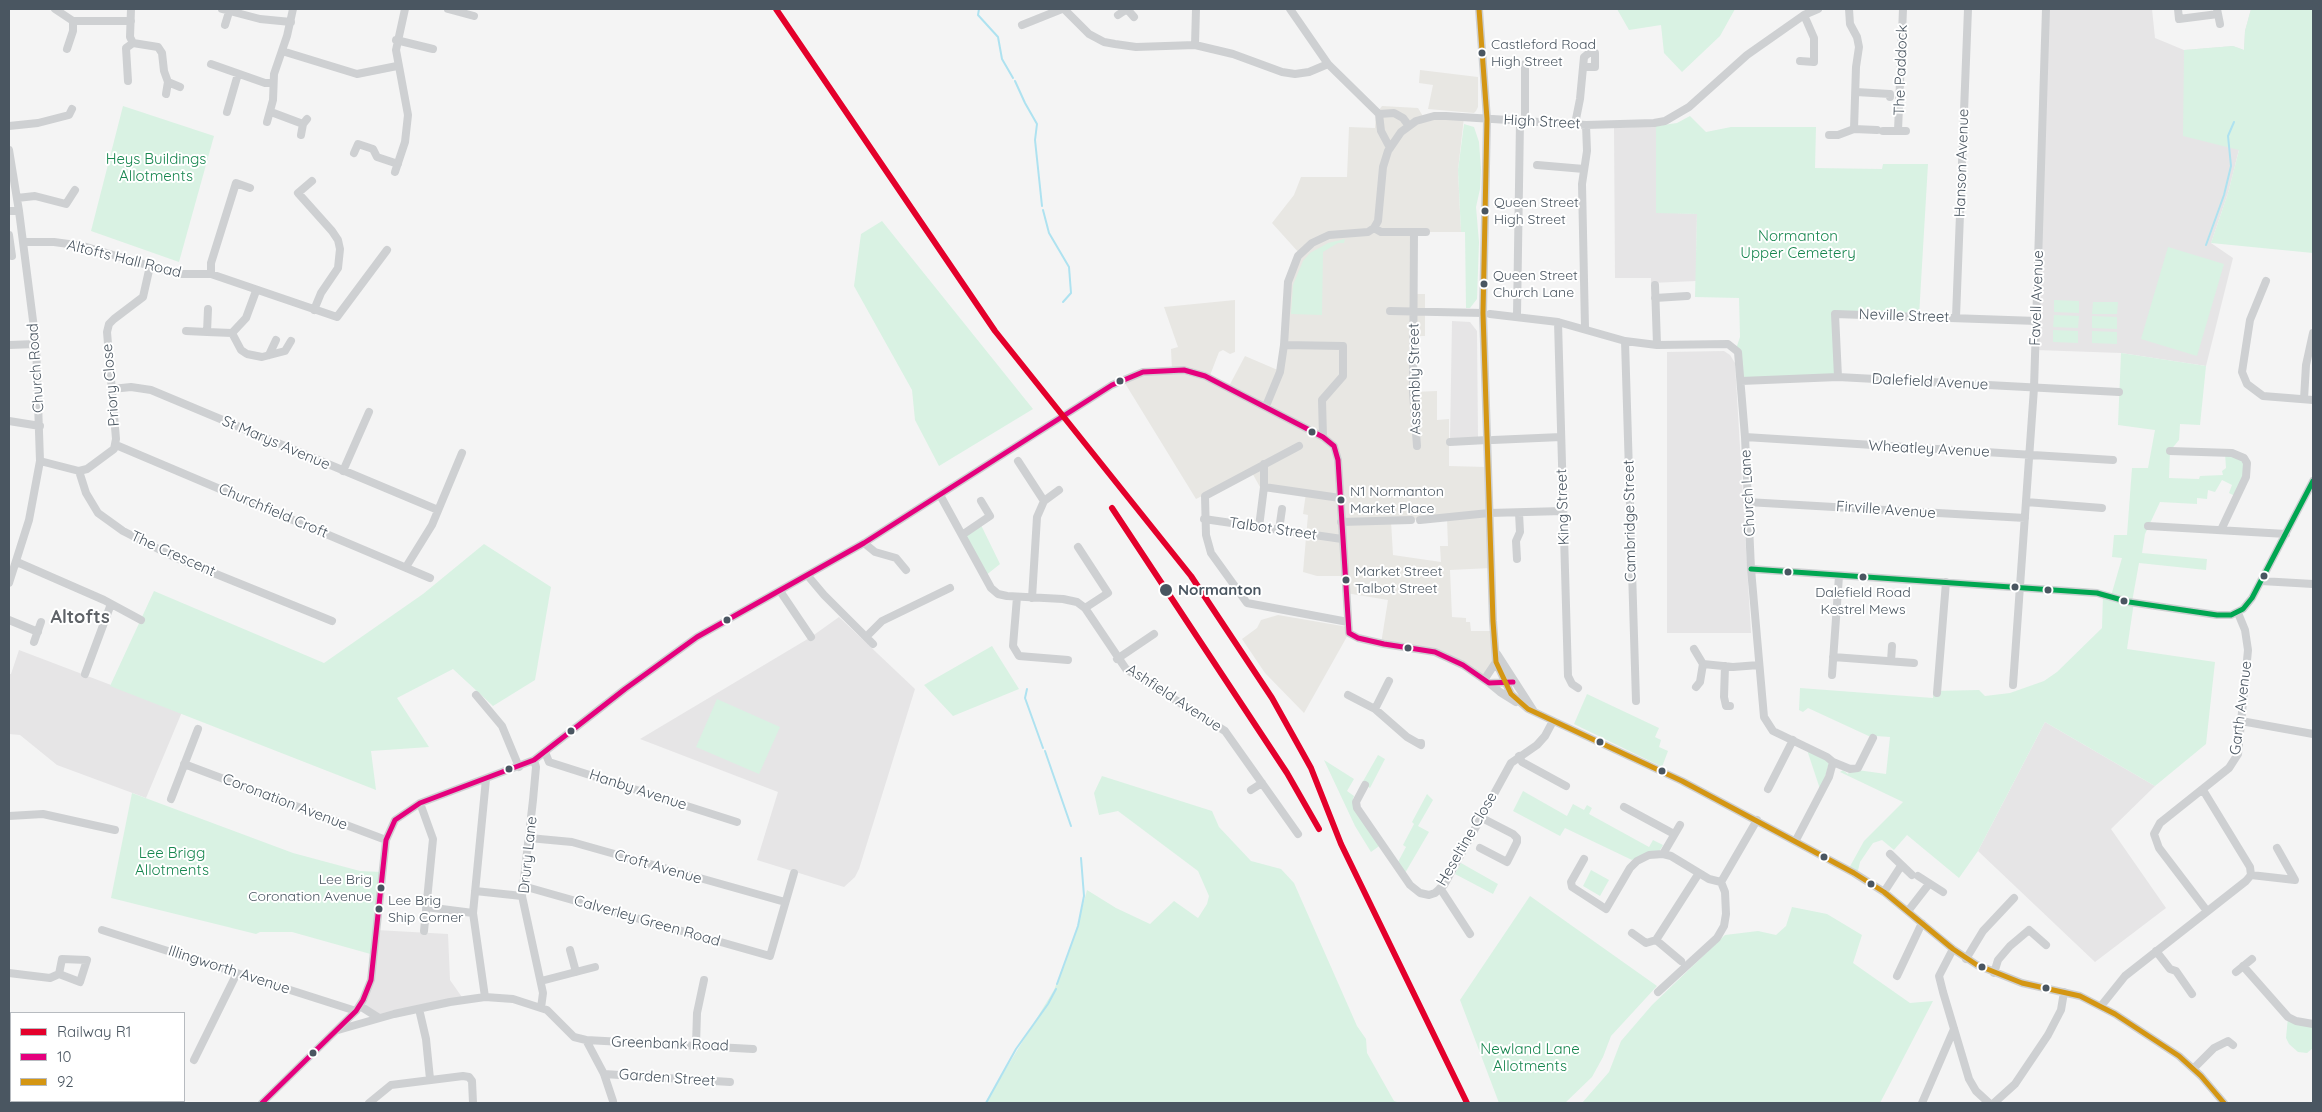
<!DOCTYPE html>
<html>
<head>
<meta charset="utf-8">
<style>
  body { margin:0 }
  #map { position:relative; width:2322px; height:1112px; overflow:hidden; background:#f4f4f4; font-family:Quicksand,sans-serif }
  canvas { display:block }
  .frame { position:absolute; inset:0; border:10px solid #4a5661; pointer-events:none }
  .legend { position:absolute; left:10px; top:1012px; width:175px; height:90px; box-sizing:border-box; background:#fff; border:1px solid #b7bbc0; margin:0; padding:6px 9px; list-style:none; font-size:15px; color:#4a5661 }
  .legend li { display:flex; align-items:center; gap:10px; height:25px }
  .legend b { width:25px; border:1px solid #b7bbc0 }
</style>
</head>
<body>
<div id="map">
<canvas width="2322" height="1112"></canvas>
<div class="frame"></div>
<ul class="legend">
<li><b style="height:6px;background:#e4002b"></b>Railway R1</li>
<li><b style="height:6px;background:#e5007d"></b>10</li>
<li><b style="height:6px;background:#d49613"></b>92</li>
</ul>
</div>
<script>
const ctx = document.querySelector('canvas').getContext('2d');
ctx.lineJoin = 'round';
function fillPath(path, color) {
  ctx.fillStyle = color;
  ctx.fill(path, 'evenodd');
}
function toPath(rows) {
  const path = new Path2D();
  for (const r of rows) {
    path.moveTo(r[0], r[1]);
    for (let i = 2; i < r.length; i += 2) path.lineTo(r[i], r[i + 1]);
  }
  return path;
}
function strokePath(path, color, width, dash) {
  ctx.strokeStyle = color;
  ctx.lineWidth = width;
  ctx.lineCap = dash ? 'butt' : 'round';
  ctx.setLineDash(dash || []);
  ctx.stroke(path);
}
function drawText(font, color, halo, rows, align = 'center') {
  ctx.font = font + ' Quicksand,sans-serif';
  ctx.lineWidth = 4;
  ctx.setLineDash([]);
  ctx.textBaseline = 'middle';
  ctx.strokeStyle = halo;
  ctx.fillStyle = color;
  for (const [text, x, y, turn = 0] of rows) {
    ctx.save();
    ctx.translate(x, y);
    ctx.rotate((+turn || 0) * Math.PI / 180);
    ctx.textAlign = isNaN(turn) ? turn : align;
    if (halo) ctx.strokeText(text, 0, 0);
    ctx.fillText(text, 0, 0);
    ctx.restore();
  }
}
fillPath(toPath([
  [1420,70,1478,77,1478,107,1476,111,1474,113,1428,109,1433,85,1419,83],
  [1382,106,1418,108,1424,118,1464,117,1458,170,1461,232,1415,232,1415,294,1425,294,1425,336,1414,336,1413,392,1437,391,1437,420,1449,419,1449,466,1487,467,1491,568,1450,570,1452,617,1466,618,1466,622,1470,622,1471,631,1493,631,1495,669,1481,675,1452,659,1381,644,1388,600,1346,593,1345,576,1317,576,1303,572,1308,515,1303,514,1306,493,1260,487,1251,471,1196,499,1123,380,1143,372,1172,370,1171,349,1178,347,1164,307,1235,300,1235,352,1230,354,1223,350,1219,352,1209,378,1228,388,1245,356,1280,371,1287,293,1300,254,1272,223,1294,195,1301,177,1347,177,1349,127,1375,128,1376,114],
  [1447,518,1448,546,1440,546,1441,562,1393,555,1391,521],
  [1278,615,1348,627,1349,633,1304,713,1265,673,1242,639,1257,628,1261,620]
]), '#e8e7e3');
fillPath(toPath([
  [2046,9,2152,9,2155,38,2184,50,2233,46,2244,50,2245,31,2251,9,2313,9,2239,150,2228,193,2211,243,2233,258,2206,366,2121,353,2036,350],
  [1656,126,1657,212,1697,214,1696,281,1651,283,1651,278,1615,278,1614,128],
  [1452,321,1470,322,1477,331,1478,437,1450,440],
  [1724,351,1730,355,1735,363,1751,633,1667,633,1667,352],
  [839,617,915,689,859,869,855,877,844,887,757,860,778,792,640,739,811,637],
  [19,650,182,712,146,798,57,765,20,735,9,734,9,674,11,674],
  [2045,722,2155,786,2111,829,2166,908,2095,962,1978,851],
  [376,930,448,934,450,980,464,1000,379,1018,360,1006,367,991]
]), '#e6e5e6');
fillPath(toPath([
  [1617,9,1735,9,1720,36,1682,72,1664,53,1661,25,1629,30],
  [2251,9,2313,9,2313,253,2211,243,2228,193,2239,150,2183,136,2184,50,2233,46,2244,50,2245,31],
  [123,106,214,136,179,262,91,231],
  [1690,116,1706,132,1731,127,1816,127,1815,168,1882,169,1883,164,1928,164,1919,316,1835,314,1838,377,1741,381,1736,349,1740,337,1739,298,1695,297,1697,214,1656,213,1656,126,1677,123],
  [1464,124,1474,127,1479,142,1481,170,1480,189,1476,207,1479,242,1477,299,1470,308,1466,308,1465,232,1461,232,1458,170],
  [882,221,1033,409,939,466,915,420,912,390,854,286,861,234],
  [1345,239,1344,243,1338,243,1323,252,1322,315,1291,314,1293,285,1303,261,1310,253,1328,243],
  [2168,247,2224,264,2197,356,2141,339],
  [2054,300,2079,301,2079,313,2054,312],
  [2093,302,2118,302,2117,314,2092,314],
  [2054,315,2079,316,2078,328,2053,327],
  [2092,316,2117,317,2117,329,2092,328],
  [2053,330,2078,331,2078,343,2053,342],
  [2092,331,2117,332,2117,344,2092,343],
  [2121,353,2206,366,2200,425,2180,424,2179,440,2170,451,2169,478,2199,479,2200,476,2223,475,2222,471,2226,468,2225,453,2247,463,2237,497,2229,493,2232,485,2222,480,2215,492,2208,490,2207,499,2197,498,2197,504,2160,502,2145,534,2142,553,2207,559,2206,570,2139,563,2132,602,2134,602,2127,649,2215,662,2206,744,2155,786,2045,722,1978,851,1959,878,1907,835,1894,850,1882,840,1873,843,1860,862,1857,875,1848,870,1864,841,1903,802,1840,772,1843,770,1848,774,1850,769,1886,774,1890,737,1876,736,1873,738,1808,708,1803,712,1799,710,1800,688,1933,698,1933,691,1979,690,1985,696,2010,693,2044,681,2057,672,2102,628,2103,595,2111,596,2122,558,2112,557,2114,535,2127,535,2132,468,2148,468,2155,430,2118,425],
  [980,523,1000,564,985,576,962,535],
  [484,544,551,587,535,680,493,706,453,669,397,698,429,747,371,751,376,790,110,686,154,591,324,663,423,594],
  [992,646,1019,689,953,716,924,685],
  [1587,694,1659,728,1655,737,1661,740,1659,747,1668,751,1662,767,1574,724],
  [717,699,780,727,759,774,696,747],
  [1806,747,1830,759,1821,792],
  [1378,755,1385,759,1370,788,1362,783],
  [1324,760,1354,779,1347,791,1354,796,1353,799,1382,844,1371,852,1355,826],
  [1102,776,1212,811,1219,827,1251,861,1281,869,1294,883,1357,1026,1366,1039,1367,1053,1394,1101,1400,1103,985,1103,1054,990,1074,938,1087,890,1116,908,1150,924,1174,901,1198,918,1207,904,1209,896,1198,871,1118,811,1099,815,1094,793],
  [1523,791,1567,816,1573,804,1584,810,1587,805,1592,808,1589,814,1649,847,1653,840,1663,845,1659,852,1648,852,1632,860,1565,828,1560,836,1513,811],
  [132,793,293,853,360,871,381,872,374,955,292,932,260,932,256,934,111,898],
  [1427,794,1433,800,1418,826,1429,832,1405,873,1398,862,1406,847,1403,845,1414,824,1412,822],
  [1461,863,1498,884,1493,894,1455,874],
  [1591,870,1609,880,1600,896,1583,886],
  [1530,896,1657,986,1611,1036,1603,1057,1592,1077,1565,1103,1499,1103,1460,1000],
  [1792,907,1827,914,1862,935,1853,963,1910,1003,1933,1001,1880,1103,1582,1103,1609,1072,1621,1041,1652,1005,1725,935,1758,931,1776,935,1786,926],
  [2288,1017,2313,1024,2313,1048,2307,1053,2298,1052,2289,1044,2286,1038]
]), '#d9f2e3');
strokePath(toPath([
  [979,9,978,15,998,37,1002,59,1013,78],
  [1015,81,1025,103,1037,124,1035,140,1042,206],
  [1043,210,1049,233,1069,267,1071,293,1063,302],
  [2206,245,2224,195,2231,166,2228,136,2234,122],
  [1027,689,1025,698,1043,748],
  [1045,751,1071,826],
  [1057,984,1078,926,1084,896,1081,858],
  [986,1103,1016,1049,1048,1004,1056,989]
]), '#aee2f0', 2);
strokePath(toPath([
  [55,9,73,21],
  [131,9,130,37,133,43,158,47,162,53,164,71,168,82,166,94],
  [222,9,260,19,291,22],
  [448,9,474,16],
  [1064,9,1089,34,1104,42,1115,44,1136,47,1195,45,1233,54,1282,72,1295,74,1309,72,1328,64],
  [1127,9,1134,17],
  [1290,9,1328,64,1379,114],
  [1479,9,1487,119,1483,313,1493,621,1496,662,1511,694,1528,709,1682,781,1854,873,1884,892,1953,949,1977,965,2022,983,2080,996,2115,1014,2179,1056,2201,1076,2224,1103],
  [1849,9,1850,24,1857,37,1859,47,1856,67,1854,129],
  [2178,9,2179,19,2218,14],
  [2217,9,2220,24],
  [1118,15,1127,9],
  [225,25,229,12],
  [1022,25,1062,9],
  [396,40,433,49],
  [1195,45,1196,9],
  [67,49,73,31,73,21,131,21],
  [282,51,357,74,397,66],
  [1800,61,1814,62,1814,38,1804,15],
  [211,64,265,83,273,83],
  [128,81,126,48,133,43],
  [168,82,180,87],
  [1856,92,1890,94,1890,97],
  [227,112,238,74],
  [271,112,303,124,307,119],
  [1379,114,1381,131,1390,148],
  [1379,114,1394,113,1403,118,1409,126],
  [1525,121,1525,64],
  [267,122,273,100,274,74,287,36,293,9],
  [1575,124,1580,99,1584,57,1589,53,1595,53,1595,67,1583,67],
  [9,126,38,123,69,115,72,109],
  [1883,131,1906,131],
  [1898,131,1903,9],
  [301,135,303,124],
  [1829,135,1838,135,1854,129,1877,130],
  [9,150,19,211,36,344,40,461,29,520,9,583],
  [354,153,358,144,373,149,377,157,398,164],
  [1537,165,1584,169],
  [395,172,405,142,408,115,396,50,405,9],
  [312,181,298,193,332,231,338,240,340,249,338,268,321,293,314,310],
  [17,198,35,196,66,204,75,190],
  [9,211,19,211],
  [1374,228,1378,221,1383,167,1388,151,1401,132,1416,121,1434,116,1446,116,1586,125,1654,123,1665,121,1689,107,1747,55,1804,15,1818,9],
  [1374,228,1381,232,1426,232],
  [1414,232,1413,392,1417,446],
  [9,235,12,256],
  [24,242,54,242,83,246,177,274,211,274,337,317,387,250],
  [211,274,211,263,236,183,250,188],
  [2266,281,2250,320,2242,372,2247,384,2263,396,2313,400],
  [1655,285,1657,345],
  [256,291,246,318,232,333,241,350,247,354,262,357,285,351,291,341],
  [1655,298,1687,296],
  [208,309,207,332,232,333],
  [1390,311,1483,313],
  [1490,314,1558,322,1625,341,1657,345,1728,344,1738,352,1745,437,1751,569,1764,717,1773,731,1827,757,1833,762,1829,777,1796,840],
  [1517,315,1520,121],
  [1956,317,1968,9],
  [1558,322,1568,676,1572,684,1578,688],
  [1585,328,1582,184,1587,151,1586,125],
  [186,331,207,332],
  [1625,341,1636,701],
  [9,345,36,344],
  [1284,345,1343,346,1343,376,1322,400,1323,437],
  [269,355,276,340],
  [1838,377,1835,314,2037,321],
  [1741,381,1838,377,2119,392],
  [112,389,131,387,151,390,438,510],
  [2304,399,2306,365,2313,333],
  [1266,406,1280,372,1284,345,1288,282,1298,256,1312,243,1329,235,1368,232,1374,228],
  [9,421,40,426],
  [1745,437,2113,460],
  [1493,440,1561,437],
  [1450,442,1487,440],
  [116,445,430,578],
  [1299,446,1205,496,1206,535,1211,553,1247,603,1348,622],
  [2170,451,2232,453,2244,458,2247,463,2246,477,2221,530],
  [40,461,79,471,87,469,114,449,116,439,107,332,109,324,114,319,143,297,150,266],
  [1018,461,1044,501,1037,517,1032,598],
  [79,471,86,493,98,513,123,531,174,557,332,621],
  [343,471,369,412],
  [1264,487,1340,498],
  [940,495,991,588,998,594,1007,596,1063,599,1077,602,1085,608,1126,669,1225,731,1298,834],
  [1044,501,1059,490],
  [1747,502,2025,518],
  [2026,502,2102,508],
  [1204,519,1342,539],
  [1420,520,1489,513,1563,511],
  [1341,522,1411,520],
  [2148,526,2286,534],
  [1259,527,1264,487,1264,464],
  [1279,530,1282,509],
  [962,535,990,516,981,501],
  [864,543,875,552,896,558,906,570],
  [1078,547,1108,593,1085,608],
  [1517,559,1516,541,1520,532,1519,513],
  [17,562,104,600,141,620],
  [406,567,432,525,462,453],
  [1751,569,2097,593,2129,602,2217,615,2231,615,2243,609,2252,598,2313,481],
  [808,576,824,595,873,644],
  [2261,581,2313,584],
  [780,591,811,637],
  [1017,597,1013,646,1019,656,1068,660],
  [9,620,38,632],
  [866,637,882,621,950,588],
  [34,642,41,622],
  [1694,649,1703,664,1733,667,1759,665],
  [1497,654,1533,710],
  [1833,657,1914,663],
  [1117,659,1154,634],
  [1891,661,1892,646],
  [1725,666,1724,697,1726,706,1730,706],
  [85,674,111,604],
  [1832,675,1839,576],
  [1486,677,1496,662],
  [1489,683,1500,692,1516,702],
  [2013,685,2034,388,2046,9],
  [1696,687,1700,682,1703,664],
  [1937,693,1946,582],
  [476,695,502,726,519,767],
  [1348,695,1375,709,1407,737,1421,745,1421,743],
  [1375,709,1389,681],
  [2241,721,2313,734],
  [545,752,549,762,737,822],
  [1519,756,1522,762,1566,786],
  [534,760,536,767,533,800,522,896,543,993,541,1008],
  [1833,762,1850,769,1858,768,1873,738],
  [184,764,386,840],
  [1365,785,1356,802,1357,808,1410,885,1420,893,1429,895,1435,893,1444,885,1511,763,1537,745,1545,736,1553,721],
  [1768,789,1793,740],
  [1251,790,1262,783],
  [171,799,198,729],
  [420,803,433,839,424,931],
  [1624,807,1674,834],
  [9,816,43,814,115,830],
  [529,838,572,842,785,902],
  [1480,848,1507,862,1517,842,1517,838,1513,834,1480,817],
  [1663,854,1680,825],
  [1890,854,1912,875],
  [1584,859,1571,882,1572,887,1606,909,1630,868,1637,861,1649,855,1663,854,1671,856,1709,879,1721,882],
  [2251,875,2295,880,2277,848],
  [1918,876,1943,892],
  [523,886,770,956,794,873],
  [1440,888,1470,934],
  [475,891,522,896],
  [1884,892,1901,866],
  [426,907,473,913],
  [1908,911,1929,884],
  [2207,911,2159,848,2154,834,2160,823,2229,768,2238,754,2248,650,2245,630,2238,613],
  [102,930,356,1011],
  [1632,933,1646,943,1656,940,1699,873],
  [1656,940,1681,961],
  [1953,949,1939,976,1943,992,1969,1079,1976,1091,1989,1103],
  [570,950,576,972],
  [2156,951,2170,969,2176,971,2192,994],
  [1966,959,1983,931,2014,898],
  [2243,966,2288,1017,2296,1021,2313,1024],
  [2236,972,2252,959],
  [9,973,50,978,59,974,80,982,87,960,62,959,59,974],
  [1994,973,1998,960,2010,946,2029,930,2046,945],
  [1897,976,1922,923],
  [541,981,595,967],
  [1658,992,1717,938,1724,926,1726,914,1725,892,1721,882,1757,820],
  [485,997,473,913,486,779],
  [360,1006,379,1018],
  [2101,1006,2125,976,2246,881,2251,875,2250,867,2203,790],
  [419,1009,426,1039,430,1079],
  [338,1030,394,1014,450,1002,485,997,513,999,547,1010,574,1037,586,1040,604,1074,613,1101],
  [586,1040,753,1049],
  [696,1045,697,1013,704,980],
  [194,1060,237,973],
  [2193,1069,2214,1048,2228,1041,2233,1045],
  [604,1074,730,1082],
  [12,1101,21,1103],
  [262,1103,356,1011,363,1000,371,980,386,840,395,820,420,803,534,760,625,689,697,637,864,543,1112,385,1143,372,1184,370,1205,376,1323,437,1334,446,1338,460,1349,633,1358,638,1384,644,1435,652,1463,665,1489,683,1513,682],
  [369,1103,391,1085,463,1076,469,1077,472,1081,473,1103],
  [1922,1103,1954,1029],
  [1994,1103,2015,1084,2048,1035,2061,1010,2064,992]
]), '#ced0d2', 8);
strokePath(toPath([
  [262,1103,356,1011,363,1000,371,980,386,840,395,820,420,803,534,760,625,689,697,637,864,543,1112,385,1143,372,1184,370,1205,376,1323,437,1334,446,1338,460,1349,633,1358,638,1384,644,1435,652,1463,665,1489,683,1513,682]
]), '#e5007d', 5);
strokePath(toPath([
  [1479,9,1487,119,1483,313,1493,621,1496,662,1511,694,1528,709,1682,781,1854,873,1884,892,1953,949,1977,965,2022,983,2080,996,2115,1014,2179,1056,2201,1076,2224,1103]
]), '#d49613', 5);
strokePath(toPath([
  [1751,569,2097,593,2129,602,2217,615,2231,615,2243,609,2252,598,2313,481]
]), '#00a651', 5);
strokePath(toPath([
  [776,9,995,331,1191,576,1272,698,1311,768,1341,844,1467,1103],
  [1112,508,1287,773,1319,829]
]), '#e4002b', 6);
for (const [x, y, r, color] of [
  [1482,53,4.5,"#4a5661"],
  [1485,211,4.5,"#4a5661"],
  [1484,284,4.5,"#4a5661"],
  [1120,381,4.5,"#4a5661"],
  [1312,432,4.5,"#4a5661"],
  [1341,500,4.5,"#4a5661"],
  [1788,572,4.5,"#4a5661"],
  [2264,576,4.5,"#4a5661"],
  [1863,577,4.5,"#4a5661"],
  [1346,580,4.5,"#4a5661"],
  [2015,587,4.5,"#4a5661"],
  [1166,590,7,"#4a5661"],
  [2048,590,4.5,"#4a5661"],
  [2124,601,4.5,"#4a5661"],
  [727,620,4.5,"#4a5661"],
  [1408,648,4.5,"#4a5661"],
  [571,731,4.5,"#4a5661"],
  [1600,742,4.5,"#4a5661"],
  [509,769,4.5,"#4a5661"],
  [1662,771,4.5,"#4a5661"],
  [1824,857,4.5,"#4a5661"],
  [1871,884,4.5,"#4a5661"],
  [381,888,4.5,"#4a5661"],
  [379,909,4.5,"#4a5661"],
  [1982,967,4.5,"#4a5661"],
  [2046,988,4.5,"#4a5661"],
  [313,1053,4.5,"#4a5661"]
]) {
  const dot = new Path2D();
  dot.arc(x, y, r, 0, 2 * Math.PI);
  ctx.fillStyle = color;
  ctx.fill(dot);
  strokePath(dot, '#fff', 2);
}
drawText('14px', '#4a5661', '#fff', [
  ["Castleford Road",1491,45],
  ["High Street",1491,62],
  ["Queen Street",1494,203],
  ["High Street",1494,220],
  ["Queen Street",1493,276],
  ["Church Lane",1493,293],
  ["N1 Normanton",1350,492],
  ["Market Place",1350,509],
  ["Market Street",1355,572],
  ["Talbot Street",1355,589],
  ["Dalefield Road",1863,593,"center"],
  ["Kestrel Mews",1863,610,"center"],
  ["Lee Brig",372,880,"right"],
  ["Coronation Avenue",372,897,"right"],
  ["Lee Brig",388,901],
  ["Ship Corner",388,918]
], 'left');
drawText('15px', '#4a5661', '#fff', [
  ["The Paddock",1901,70,-88],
  ["High Street",1542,122,3],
  ["Hanson Avenue",1962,163,-88],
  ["Altofts Hall Road",124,259,14],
  ["Favell Avenue",2037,298,-88],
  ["Neville Street",1904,316,2],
  ["Church Road",36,368,-94],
  ["Assembly Street",1415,379,-91],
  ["Dalefield Avenue",1930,382,3],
  ["Priory Close",111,385,-95],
  ["St Marys Avenue",276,443,23],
  ["Wheatley Avenue",1929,449,3],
  ["Church Lane",1748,493,-93],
  ["King Street",1563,507,-92],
  ["Firville Avenue",1886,510,4],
  ["Churchfield Croft",273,511,23],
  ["Cambridge Street",1630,521,-91],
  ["Talbot Street",1273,529,8],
  ["The Crescent",173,554,24],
  ["Ashfield Avenue",1174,698,33],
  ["Garth Avenue",2241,708,-83],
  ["Hanby Avenue",638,790,18],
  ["Coronation Avenue",285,802,21],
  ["Heseltine Close",1467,839,-60],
  ["Drury Lane",528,855,-84],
  ["Croft Avenue",658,867,16],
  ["Calverley Green Road",647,921,16],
  ["Illingworth Avenue",229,970,18],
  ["Greenbank Road",670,1044,2],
  ["Garden Street",667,1078,4]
]);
drawText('15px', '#17864f', '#fff', [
  ["Heys Buildings",156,159],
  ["Allotments",156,176],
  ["Normanton",1798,236],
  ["Upper Cemetery",1798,253],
  ["Lee Brigg",172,853],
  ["Allotments",172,870],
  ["Newland Lane",1530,1049],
  ["Allotments",1530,1066]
]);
drawText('bold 15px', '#4a5661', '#fff', [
  ["Normanton",1178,590]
], 'left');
drawText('bold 18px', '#5f6368', '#fff', [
  ["Altofts",80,618]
]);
</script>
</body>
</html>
